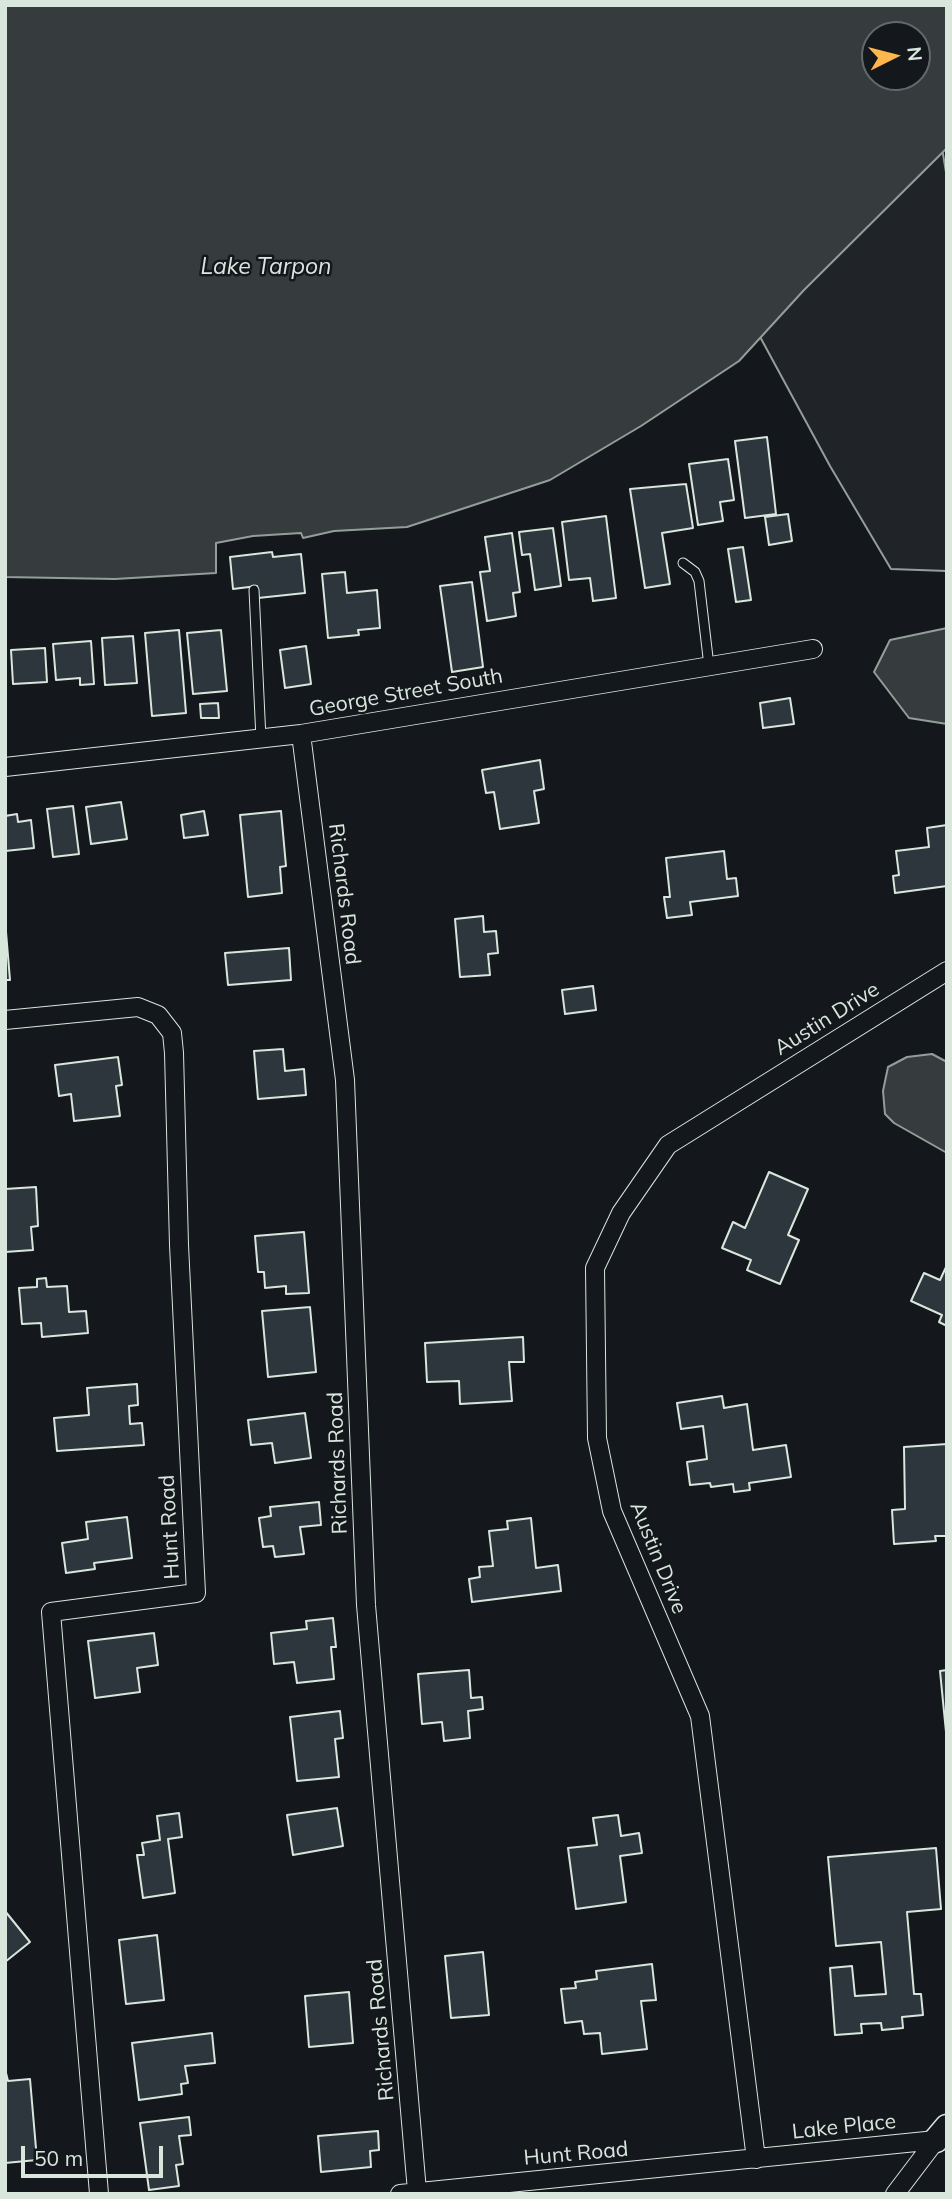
<!DOCTYPE html>
<html>
<head>
<meta charset="utf-8">
<style>
  body { margin:0 }
  #map { position:relative; width:952px; height:2199px; overflow:hidden; background:#14181c; font-family:Mulish,sans-serif }
  canvas { display:block }
  .frame { position:absolute; inset:0; border:7px solid #d8e6dc; pointer-events:none }
  .north { position:absolute; left:861px; top:21px; width:70px; height:70px; box-sizing:border-box; background:#14181c; border:2px solid #626a69; border-radius:50%; rotate:84deg; font-size:19px; font-weight:700; line-height:28px; text-align:center; color:#d8e6dc }
  .north::after { content:''; display:block; margin:auto; width:24px; height:32px; background:#ffb74d; clip-path:polygon(50% 0,100% 100%,50% 72%,0 100%) }
  .scale { position:absolute; left:21px; top:2146px; width:142px; height:32px; box-sizing:border-box; border:4px solid #d8e6dc; border-top:0; padding-left:9px; font-size:21px; line-height:24px; white-space:nowrap; color:#d8e6dc; -webkit-text-stroke:5px #14181c; paint-order:stroke }
</style>
</head>
<body>
<div id="map">
<canvas width="952" height="2199"></canvas>
<div class="frame"></div>
<div class="north">N</div>
<div class="scale">50 m</div>
</div>
<script>
const ctx = document.querySelector('canvas').getContext('2d');
ctx.lineJoin = 'round';
function fillPath(path, color) {
  ctx.fillStyle = color;
  ctx.fill(path, 'evenodd');
}
function toPath(rows) {
  const path = new Path2D();
  for (const r of rows) {
    path.moveTo(r[0], r[1]);
    for (let i = 2; i < r.length; i += 2) path.lineTo(r[i], r[i + 1]);
  }
  return path;
}
function strokePath(path, color, width, dash) {
  ctx.strokeStyle = color;
  ctx.lineWidth = width;
  ctx.lineCap = dash ? 'butt' : 'round';
  ctx.setLineDash(dash || []);
  ctx.stroke(path);
}
function drawText(font, color, halo, rows, align = 'center') {
  ctx.font = font + ' Mulish,sans-serif';
  ctx.lineWidth = 5;
  ctx.setLineDash([]);
  ctx.textBaseline = 'middle';
  ctx.strokeStyle = halo;
  ctx.fillStyle = color;
  for (const [text, x, y, turn = 0] of rows) {
    ctx.save();
    ctx.translate(x, y);
    ctx.rotate((+turn || 0) * Math.PI / 180);
    ctx.textAlign = isNaN(turn) ? turn : align;
    if (halo) ctx.strokeText(text, 0, 0);
    ctx.fillText(text, 0, 0);
    ctx.restore();
  }
}
const green = toPath([
  [941,142,947,178,947,571,891,569,830,466,752,322,941,142]
]);
fillPath(green, '#202428');
strokePath(green, '#939e99', 2);
const water = toPath([
  [5,5,947,5,947,148,804,290,739,361,641,426,550,480,407,527,334,531,303,538,301,533,253,536,216,543,216,573,115,579,5,577,5,5],
  [875,35,917,35,917,77,875,77,875,35],
  [947,628,947,724,909,718,874,672,890,640,947,628],
  [932,1054,947,1062,947,1153,894,1123,885,1114,883,1091,888,1067,907,1057,932,1054]
]);
fillPath(water, '#363b3e');
strokePath(water, '#939e99', 2);
const building = toPath([
  [767,437,776,514,745,518,735,441,767,437],
  [728,459,734,500,720,502,723,521,698,525,689,464,728,459],
  [686,484,693,528,662,533,670,584,645,588,630,489,686,484],
  [788,514,792,541,769,545,765,517,788,514],
  [606,516,616,598,593,601,590,578,569,580,562,522,606,516],
  [553,528,561,586,535,590,530,554,522,555,519,532,553,528],
  [512,533,520,592,513,593,516,616,487,621,480,572,490,571,485,537,512,533],
  [743,547,751,600,736,602,728,549,743,547],
  [272,552,273,557,301,554,305,593,258,598,257,586,233,589,230,557,272,552],
  [345,572,347,593,377,590,380,628,358,630,359,635,328,638,322,574,345,572],
  [472,582,483,667,452,672,440,586,472,582],
  [179,630,186,713,152,716,145,633,179,630],
  [221,630,227,691,193,694,187,633,221,630],
  [133,636,137,683,105,685,102,638,133,636],
  [91,641,94,684,80,685,80,678,56,680,53,644,91,641],
  [306,646,311,684,285,688,280,650,306,646],
  [45,648,47,682,13,684,11,650,45,648],
  [790,698,794,724,763,728,760,703,790,698],
  [218,703,219,718,201,718,200,704,218,703],
  [540,760,544,789,534,791,539,823,500,829,494,792,486,793,482,770,540,760],
  [121,802,127,839,91,844,86,807,121,802],
  [73,806,79,854,53,857,47,809,73,806],
  [204,811,208,835,184,838,181,815,204,811],
  [281,811,286,866,280,867,282,893,248,897,240,815,281,811],
  [17,814,18,822,31,820,34,848,5,851,5,816,17,814],
  [947,825,947,886,895,893,893,876,899,875,896,851,929,847,927,828,947,825],
  [724,851,727,879,736,878,738,896,690,902,692,915,667,918,664,897,670,897,666,858,724,851],
  [483,916,484,932,496,931,498,953,488,954,490,975,460,977,455,919,483,916],
  [5,920,10,980,5,980,5,920],
  [289,948,291,980,228,985,225,953,289,948],
  [593,986,596,1010,565,1014,562,990,593,986],
  [283,1049,285,1071,304,1069,306,1095,258,1099,254,1051,283,1049],
  [118,1057,122,1085,116,1086,120,1116,74,1121,71,1094,59,1096,55,1065,118,1057],
  [769,1172,808,1189,788,1235,799,1240,780,1284,747,1270,751,1260,722,1248,733,1222,745,1228,769,1172],
  [36,1187,38,1226,31,1227,33,1250,5,1252,5,1189,36,1187],
  [304,1232,309,1293,286,1294,286,1286,265,1288,264,1272,258,1272,255,1236,304,1232],
  [947,1265,947,1326,939,1322,942,1315,911,1301,924,1273,940,1280,947,1265],
  [46,1278,47,1287,67,1286,69,1312,86,1311,88,1333,42,1337,41,1323,22,1324,19,1288,37,1287,37,1279,46,1278],
  [310,1307,316,1372,268,1377,262,1311,310,1307],
  [523,1337,524,1362,509,1362,512,1401,460,1404,459,1381,427,1382,425,1343,523,1337],
  [137,1384,138,1405,129,1406,130,1424,142,1423,144,1445,57,1451,54,1418,89,1415,87,1388,137,1384],
  [722,1396,724,1408,747,1404,753,1450,786,1445,791,1477,749,1483,750,1490,734,1492,733,1484,711,1487,710,1483,690,1485,687,1462,707,1459,703,1426,681,1429,677,1403,722,1396],
  [305,1413,311,1458,275,1463,272,1443,251,1445,248,1420,305,1413],
  [947,1444,947,1536,935,1536,936,1541,894,1544,892,1510,905,1509,904,1447,947,1444],
  [319,1502,321,1525,300,1527,304,1554,275,1557,273,1546,263,1547,259,1518,271,1516,270,1507,319,1502],
  [127,1517,132,1558,94,1563,95,1569,66,1573,62,1543,88,1539,86,1522,127,1517],
  [531,1518,536,1568,558,1565,561,1591,472,1602,469,1579,480,1577,479,1567,493,1566,489,1531,508,1529,507,1521,531,1518],
  [333,1618,336,1647,331,1647,334,1679,297,1683,294,1662,274,1664,271,1633,307,1629,306,1621,333,1618],
  [154,1633,158,1665,137,1668,140,1692,95,1698,88,1641,154,1633],
  [469,1670,471,1698,482,1697,483,1709,468,1711,470,1738,444,1741,442,1722,422,1724,418,1674,469,1670],
  [947,1670,947,1731,946,1732,940,1671,947,1670],
  [340,1711,343,1738,335,1739,339,1777,297,1781,290,1717,340,1711],
  [337,1808,343,1846,293,1855,287,1815,337,1808],
  [179,1813,182,1837,168,1839,175,1893,143,1898,137,1855,144,1855,142,1843,160,1840,157,1816,179,1813],
  [618,1815,621,1836,639,1833,642,1853,620,1856,626,1902,576,1909,568,1848,597,1845,593,1818,618,1815],
  [936,1848,941,1909,907,1912,914,1994,921,1994,923,2015,902,2017,903,2028,882,2030,881,2023,861,2024,862,2033,835,2035,830,1968,852,1966,855,1996,886,1994,881,1942,836,1946,828,1857,936,1848],
  [5,1911,30,1942,5,1962,5,1911],
  [157,1935,164,2000,126,2004,119,1940,157,1935],
  [483,1952,489,2015,451,2018,445,1956,483,1952],
  [652,1964,656,2000,641,2001,647,2049,602,2054,600,2033,584,2034,582,2021,565,2023,561,1989,576,1988,575,1982,597,1979,596,1971,652,1964],
  [349,1992,353,2043,309,2047,305,1996,349,1992],
  [212,2033,215,2063,185,2066,188,2083,181,2084,182,2094,139,2100,132,2043,212,2033],
  [5,2069,8,2081,30,2079,37,2160,5,2163,5,2069],
  [189,2117,191,2135,179,2136,183,2164,176,2165,179,2186,149,2190,140,2123,189,2117],
  [378,2131,379,2150,370,2151,371,2167,321,2172,318,2136,378,2131]
]);
fillPath(building, '#2c363c');
strokePath(building, '#d8e6dc', 2);
const lane = toPath([
  [683,563,695,572,699,581,709,666],
  [254,590,261,739]
]);
const street = toPath([
  [301,734,345,1080,366,1605,417,2191],
  [5,767,301,734,813,649],
  [5,1020,138,1007,158,1015,172,1033,174,1053,179,1245,196,1593,51,1612,99,2194],
  [756,2159,700,1716,612,1511,597,1438,595,1268,621,1213,668,1145,947,971],
  [400,2194,936,2140],
  [895,2194,936,2140]
]);
const secondary = toPath([
  [936,2140,947,2127]
]);
strokePath(lane, '#d8e6dc', 11);
strokePath(street, '#d8e6dc', 20);
strokePath(secondary, '#d8e6dc', 27);
strokePath(lane, '#14181c', 9);
strokePath(street, '#14181c', 18);
strokePath(secondary, '#14181c', 24);
drawText('21px', '#d8e6dc', '#14181c', [
  ["George Street South",406,693,-10],
  ["Richards Road",344,894,83],
  ["Austin Drive",827,1019,-32],
  ["Richards Road",338,1463,-92],
  ["Hunt Road",170,1527,-93],
  ["Austin Drive",658,1558,68],
  ["Richards Road",381,2030,-95],
  ["Lake Place",844,2127,-6],
  ["Hunt Road",576,2154,-5]
]);
drawText('italic 23px', '#d8e6dc', '#14181c', [
  ["Lake Tarpon",266,267]
]);
</script>
</body>
</html>
